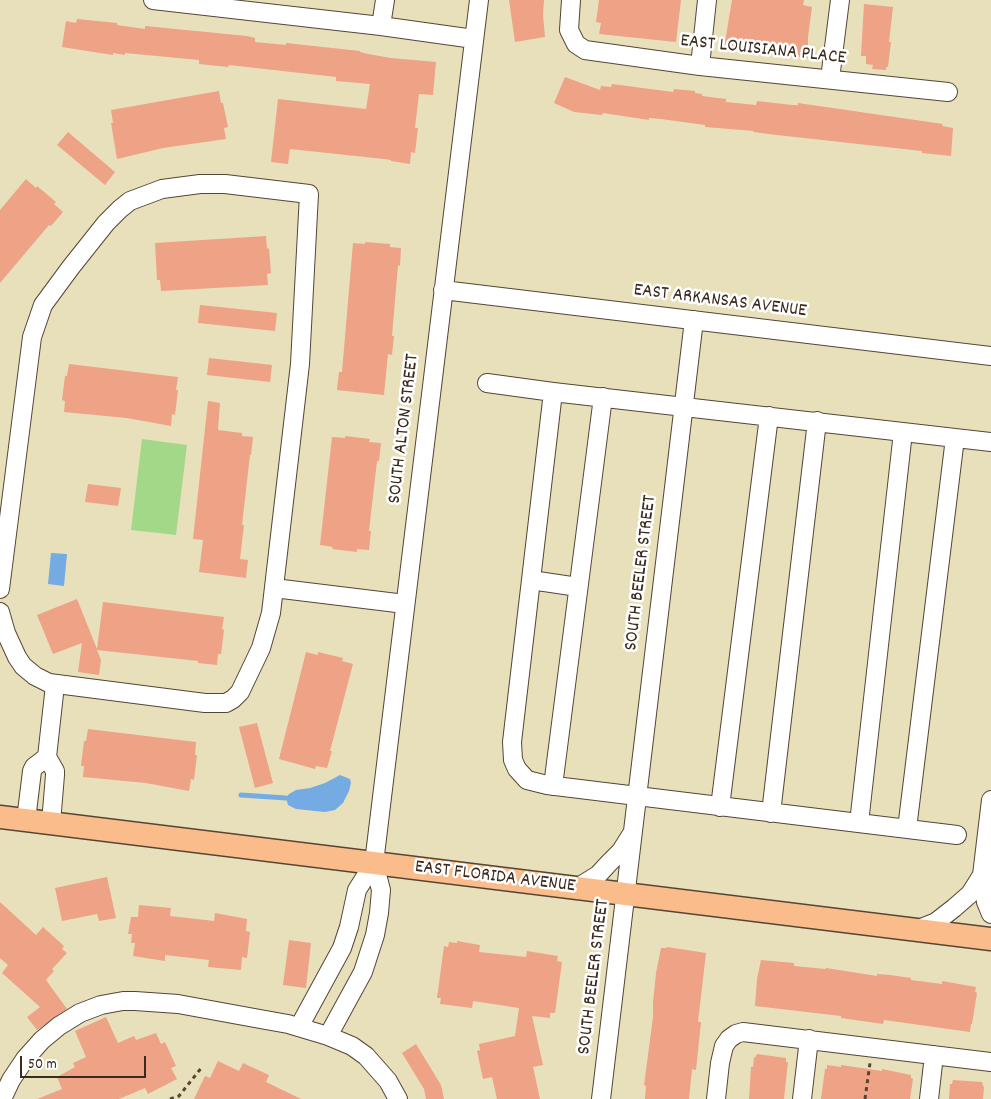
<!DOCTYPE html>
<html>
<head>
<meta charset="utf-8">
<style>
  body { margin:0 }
  #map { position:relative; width:991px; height:1099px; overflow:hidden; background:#e8e0bb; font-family:Dekko,sans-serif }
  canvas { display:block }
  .scale { position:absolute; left:20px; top:1056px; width:126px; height:22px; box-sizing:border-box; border:2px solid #3b2a1e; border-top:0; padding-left:6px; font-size:15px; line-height:18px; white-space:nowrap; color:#3b2a1e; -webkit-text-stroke:4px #fff; paint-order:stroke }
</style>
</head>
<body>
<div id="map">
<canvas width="991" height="1099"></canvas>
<div class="scale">50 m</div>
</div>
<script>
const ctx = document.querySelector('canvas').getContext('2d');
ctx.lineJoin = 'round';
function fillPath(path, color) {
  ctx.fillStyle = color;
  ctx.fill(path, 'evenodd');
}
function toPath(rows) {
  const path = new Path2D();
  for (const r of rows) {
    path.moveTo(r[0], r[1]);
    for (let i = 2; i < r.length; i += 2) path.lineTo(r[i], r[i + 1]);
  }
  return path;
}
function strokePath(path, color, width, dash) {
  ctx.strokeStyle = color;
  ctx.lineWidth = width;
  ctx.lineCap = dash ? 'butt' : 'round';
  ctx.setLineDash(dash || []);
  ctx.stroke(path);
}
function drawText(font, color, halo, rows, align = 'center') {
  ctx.font = font + ' Dekko,sans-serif';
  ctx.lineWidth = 5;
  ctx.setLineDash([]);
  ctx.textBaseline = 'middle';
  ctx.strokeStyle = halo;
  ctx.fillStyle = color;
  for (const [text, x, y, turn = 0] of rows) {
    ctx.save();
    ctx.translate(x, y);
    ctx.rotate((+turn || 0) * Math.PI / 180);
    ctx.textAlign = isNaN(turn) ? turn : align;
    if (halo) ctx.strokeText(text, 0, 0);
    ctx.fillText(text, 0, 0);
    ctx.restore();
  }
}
fillPath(toPath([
  [142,439,187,445,176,535,131,530]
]), '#a3d889');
fillPath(toPath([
  [51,553,67,554,64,586,48,584],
  [340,775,350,779,351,783,349,791,343,803,335,810,325,812,315,811,296,809,288,805,286,798,289,794,296,790,310,788,325,783]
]), '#73abe2');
strokePath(toPath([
  [241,795,286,798]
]), '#73abe2', 5);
fillPath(toPath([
  [509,0,544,0,543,15,545,37,515,42],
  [599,0,681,0,676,42,599,34,601,23,596,22],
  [732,0,804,0,803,5,812,7,808,37,808,58,724,48],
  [864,4,893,7,889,42,891,42,888,67,886,67,886,70,872,69,873,65,866,64,866,56,861,56],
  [77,19,117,23,117,25,145,29,145,26,247,36,255,38,255,42,286,45,286,43,360,51,360,52,368,54,391,58,436,62,433,95,419,94,415,128,418,128,415,153,411,152,410,164,391,161,391,160,384,159,290,149,288,164,271,162,278,99,366,109,370,84,336,81,336,77,229,65,228,67,199,64,199,60,125,53,125,55,113,53,113,55,62,47,66,21,76,23],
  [565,77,600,90,601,86,611,87,612,84,673,92,674,89,695,91,695,93,702,94,702,96,726,99,726,102,756,105,757,101,792,105,798,105,798,103,943,124,942,126,953,128,951,156,922,153,922,151,777,135,753,132,754,131,705,127,705,125,661,119,649,118,649,120,603,113,602,115,574,112,554,103],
  [219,91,221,103,223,103,228,127,224,128,226,139,163,148,117,159,111,123,113,123,111,110],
  [68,132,115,172,105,185,57,145],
  [26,179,36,188,37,186,56,202,54,204,63,212,51,226,49,225,0,283,0,210],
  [266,236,267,249,269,248,271,273,267,274,268,285,161,291,160,280,157,280,155,243],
  [365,242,390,244,390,247,401,248,400,266,398,265,392,336,394,336,392,355,388,354,384,395,337,390,339,372,342,372,353,243,365,244],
  [200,305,277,313,275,331,198,323],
  [209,358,272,365,270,382,207,375],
  [69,364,178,377,176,390,178,390,175,415,172,414,171,426,127,418,64,412,65,401,62,400,65,376,67,376],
  [208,401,220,403,218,430,242,433,242,436,253,437,251,455,250,455,242,525,244,525,240,559,248,560,246,578,199,572,203,540,193,539],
  [345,436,370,439,369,442,381,443,379,461,377,461,369,531,371,531,369,550,357,549,357,552,332,549,333,547,320,545,332,437,345,438],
  [88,484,121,488,118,506,85,502],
  [77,599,97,649,103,602,224,617,222,629,224,630,221,654,218,654,217,665,198,663,198,661,97,650,101,660,99,675,78,672,82,643,53,654,37,615],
  [306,652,318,655,318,652,343,658,342,661,353,664,330,751,332,751,327,768,316,766,315,769,279,759],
  [257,723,273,783,255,788,239,727],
  [88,729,196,742,195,755,197,755,194,780,191,779,189,791,146,783,83,777,84,766,81,766,84,741,86,741],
  [107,877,116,918,99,921,97,914,62,921,55,888],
  [0,902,36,935,43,927,64,946,62,949,67,953,52,969,54,971,46,980,67,1009,37,1030,27,1017,40,1007,2,973,8,965,0,958],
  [139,905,171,908,170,916,214,921,215,913,247,919,246,931,250,932,247,958,242,957,241,970,208,967,209,960,165,955,165,961,133,956,135,943,131,943,132,934,128,934,131,917,138,917],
  [289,940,311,943,306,988,283,985],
  [457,941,480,945,479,952,526,957,527,951,558,956,557,961,562,962,555,1013,550,1013,550,1018,532,1016,543,1065,533,1067,540,1099,497,1099,492,1077,483,1079,477,1051,480,1050,479,1044,515,1036,519,1008,473,1001,472,1008,440,1004,441,998,437,998,444,946,448,947,449,942,457,943],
  [667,947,706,953,698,1022,701,1022,696,1070,692,1069,689,1099,645,1099,646,1086,644,1085,653,1017,653,1003,656,973,661,948,667,948],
  [761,960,794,963,794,966,825,969,826,968,877,976,877,974,890,975,911,978,911,980,942,984,942,981,976,987,975,992,977,993,972,1024,971,1024,970,1032,884,1020,883,1024,841,1018,841,1016,755,1006,757,979],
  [106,1017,118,1043,134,1036,136,1040,156,1033,161,1044,165,1042,176,1066,171,1068,177,1079,148,1094,145,1088,119,1099,37,1099,62,1089,57,1077,75,1067,73,1063,86,1057,75,1031],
  [416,1044,441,1085,444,1099,426,1099,424,1089,402,1053],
  [757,1054,786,1058,786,1062,788,1062,784,1099,749,1099,751,1067,753,1067,754,1057,755,1058],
  [218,1061,239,1071,243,1063,269,1075,266,1082,301,1099,194,1099,205,1076,210,1078],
  [827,1065,841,1067,841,1065,882,1071,882,1069,911,1075,911,1078,913,1079,910,1099,821,1099,825,1069,827,1069],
  [953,1080,982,1082,983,1086,984,1087,983,1099,949,1099,950,1084,952,1084]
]), '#eea286');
const minor = toPath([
  [153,0,381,26,474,39],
  [571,0,569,30,576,44,585,50,700,66,948,92],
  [381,26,385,0],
  [700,66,707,0],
  [830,79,840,0],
  [443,290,991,356],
  [487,383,553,392,991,442],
  [553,392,512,742,513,760,517,769,527,780,547,785,957,835],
  [531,580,578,587],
  [274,588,405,604],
  [0,589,32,337,43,305,71,267,106,223,120,209,130,201,162,189,200,184,225,184,309,194,300,364,271,613,261,648,240,692,233,699,226,703,205,703,49,683,35,676,23,666,17,657,6,633,0,612],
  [553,786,603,397],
  [991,800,982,875,986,902,991,914],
  [720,807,769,416],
  [771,813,817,421],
  [26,820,32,771,34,767,47,757],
  [51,823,55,775,55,771,47,757,55,685],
  [859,823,903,432],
  [907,829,955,438],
  [577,888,598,875,609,863,621,851,631,835],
  [916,930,936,922,954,908,970,894,982,875],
  [299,1027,342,948,349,927,357,890,374,863],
  [328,1036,363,972,375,935,379,913,381,890,374,863,479,0],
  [2,1099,11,1080,25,1059,42,1040,59,1026,80,1013,101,1005,123,1001,135,1001,178,1004,260,1019,288,1024,328,1036,352,1046,366,1056,388,1081,398,1099],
  [601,1099,694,320],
  [716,1099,720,1063,724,1046,729,1039,736,1034,743,1032,991,1062],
  [802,1099,809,1039],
  [929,1099,934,1055]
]);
const major = toPath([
  [0,817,991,939]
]);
strokePath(minor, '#554536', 20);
strokePath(major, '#554536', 25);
strokePath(toPath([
  [170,1099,179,1096,202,1067],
  [865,1099,870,1063]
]), '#554536', 3, [4, 4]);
strokePath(minor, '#fff', 18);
strokePath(major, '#f9bc8a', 22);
drawText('19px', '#3b2a1e', '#fff', [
  ["EAST LOUISIANA PLACE",763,51,6],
  ["EAST ARKANSAS AVENUE",720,302,7],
  ["SOUTH ALTON STREET",405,429,-83],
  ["SOUTH BEELER STREET",642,573,-83],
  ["EAST FLORIDA AVENUE",495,878,7],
  ["SOUTH BEELER STREET",595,977,-83]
]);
</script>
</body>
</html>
